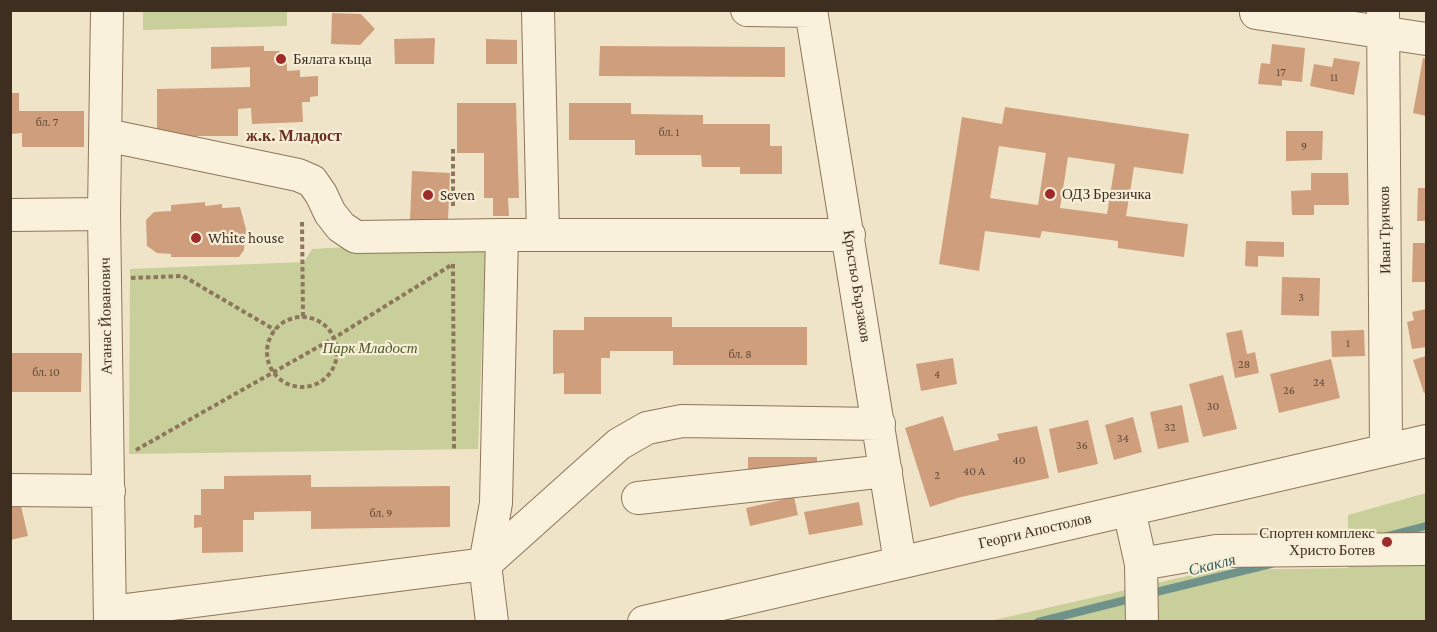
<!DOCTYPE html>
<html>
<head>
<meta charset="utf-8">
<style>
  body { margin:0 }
  #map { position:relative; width:1437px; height:632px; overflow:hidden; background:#f0e4c8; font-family:"Crimson Pro",serif }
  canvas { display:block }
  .frame { position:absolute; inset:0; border:12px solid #3d2e20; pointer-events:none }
</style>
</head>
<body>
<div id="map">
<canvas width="1437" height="632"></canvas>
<div class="frame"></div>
</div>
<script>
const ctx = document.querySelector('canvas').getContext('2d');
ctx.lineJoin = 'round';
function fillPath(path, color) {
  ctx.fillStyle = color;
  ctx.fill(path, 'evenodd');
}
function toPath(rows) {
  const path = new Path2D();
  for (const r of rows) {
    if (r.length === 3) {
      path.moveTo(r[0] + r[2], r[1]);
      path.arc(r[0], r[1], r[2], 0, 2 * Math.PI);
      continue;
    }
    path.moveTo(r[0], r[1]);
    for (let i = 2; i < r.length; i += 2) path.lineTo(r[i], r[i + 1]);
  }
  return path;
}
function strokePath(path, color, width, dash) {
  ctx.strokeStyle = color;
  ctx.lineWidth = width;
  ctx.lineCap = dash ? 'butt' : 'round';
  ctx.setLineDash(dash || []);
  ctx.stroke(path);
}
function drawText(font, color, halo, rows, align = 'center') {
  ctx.font = font + ' "Crimson Pro",serif';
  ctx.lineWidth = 4.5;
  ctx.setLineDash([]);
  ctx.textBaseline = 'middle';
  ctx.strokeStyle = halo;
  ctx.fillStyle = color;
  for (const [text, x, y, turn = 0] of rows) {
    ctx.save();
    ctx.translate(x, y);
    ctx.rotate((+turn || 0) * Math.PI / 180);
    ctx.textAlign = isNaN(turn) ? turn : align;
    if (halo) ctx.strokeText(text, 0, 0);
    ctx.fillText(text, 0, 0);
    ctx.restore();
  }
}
fillPath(toPath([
  [143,11,287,11,287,26,143,30],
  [486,239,478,449,129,454,130,269,304,262,312,249],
  [1426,493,1426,621,985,622,1214,570,1348,568,1348,515]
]), '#c9cf9b');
strokePath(toPath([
  [1387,536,1426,526],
  [1148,594,1271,564],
  [1038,622,1134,598]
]), '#6f938a', 8);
fillPath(toPath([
  [332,13,361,14,375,29,360,45,331,44],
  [435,38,434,64,395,64,394,39],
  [486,39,517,40,517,64,486,64],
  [1272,44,1305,48,1302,82,1282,80,1282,86,1258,84,1261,63,1270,64],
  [264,46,264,51,279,51,287,58,287,71,300,70,300,77,318,76,318,96,310,97,310,102,302,102,303,122,252,124,251,108,238,109,238,136,157,136,157,89,250,87,250,67,211,69,211,47],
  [600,46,785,47,785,77,599,76],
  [1334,58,1360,62,1354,95,1310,86,1314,64,1332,67],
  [1423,58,1426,59,1426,116,1413,113],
  [10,93,19,93,19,111,84,111,84,147,22,147,22,133,10,134],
  [457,103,516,103,519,198,508,198,509,216,493,216,493,198,484,198,484,153,457,153],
  [569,103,631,103,631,114,703,115,703,124,770,124,770,146,782,146,782,174,740,174,740,167,702,167,701,155,635,155,635,140,569,140],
  [1005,107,1189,134,1183,174,1134,167,1126,216,1188,224,1184,257,1118,248,1118,241,1042,231,1040,238,985,231,979,271,939,264,962,117,1002,124],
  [999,146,1046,153,1038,205,990,198],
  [1068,157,1115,164,1107,214,1060,208],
  [1286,131,1323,131,1322,160,1286,161],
  [412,171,450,173,448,221,410,220],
  [1311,173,1348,173,1349,205,1314,205,1314,215,1292,215,1291,191,1311,190],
  [1418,188,1426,188,1426,221,1417,221],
  [205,202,205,206,222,204,222,208,240,207,246,229,244,250,239,257,171,257,171,254,157,253,147,246,146,220,154,212,171,211,171,205],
  [1246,241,1284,242,1284,257,1258,256,1258,267,1245,266],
  [1413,243,1426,243,1426,282,1412,282],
  [1282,277,1320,278,1319,316,1281,315],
  [1426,309,1426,347,1412,349,1407,322,1414,320,1412,312],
  [584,317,672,317,672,327,807,327,807,365,673,365,673,351,610,351,610,358,601,358,601,394,564,394,564,373,553,374,553,330,584,330],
  [1242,330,1247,354,1255,352,1259,373,1235,378,1226,333],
  [1364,330,1365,356,1332,357,1331,331],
  [10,353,82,353,81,392,10,392],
  [1426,356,1426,392,1424,393,1413,360],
  [953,358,957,384,921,391,916,364],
  [1331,359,1340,398,1279,413,1270,374],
  [1223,375,1237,429,1203,437,1189,384],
  [1182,405,1189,442,1158,449,1150,412],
  [943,416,954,451,999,440,997,434,1037,426,1049,478,961,497,930,507,905,428],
  [1133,417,1142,452,1114,460,1105,425],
  [1088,420,1098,464,1058,473,1049,429],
  [748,457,817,457,817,478,748,479],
  [311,475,311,487,450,486,450,527,311,529,311,511,254,512,254,520,243,520,243,552,202,553,202,527,194,528,194,515,201,515,201,489,224,489,224,476],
  [794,497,798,515,750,526,746,508],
  [20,502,28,536,10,540,10,504],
  [859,502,863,525,809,535,804,512]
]), '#cf9f7d');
const minor = toPath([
  [107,10,104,214,110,622],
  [538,10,543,235],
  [747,10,811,11],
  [811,10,900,562],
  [1383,10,1386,450],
  [1256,13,1426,39],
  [106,135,298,175,312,181,321,194,330,213,341,227,356,237,502,235],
  [10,215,104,214],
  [849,235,502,235,496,503,485,564,619,444,647,428,682,421,879,424],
  [10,490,109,491],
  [638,498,886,471],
  [1129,510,1141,564,1216,551,1426,549],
  [1141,564,1142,622],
  [110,612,485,564,492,622],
  [644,622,1426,441]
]);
strokePath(minor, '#8d765c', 34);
strokePath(toPath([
  [453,149,453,209],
  [302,222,303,317],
  [453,264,454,449],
  [131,278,183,276,275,330],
  [302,352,35],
  [136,450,334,338,453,264]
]), '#8d765c', 4, [4.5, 3]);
strokePath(minor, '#faf1dc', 32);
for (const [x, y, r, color] of [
  [281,59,6,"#9e2a2b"],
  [1050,194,6,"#9e2a2b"],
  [428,195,6,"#9e2a2b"],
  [196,238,6,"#9e2a2b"],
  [1387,542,6,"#9e2a2b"]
]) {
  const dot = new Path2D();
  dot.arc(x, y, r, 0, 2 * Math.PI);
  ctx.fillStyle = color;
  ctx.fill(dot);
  strokePath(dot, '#f7eed8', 2);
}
drawText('12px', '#624a37', null, [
  ["17",1281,72],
  ["11",1334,77],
  ["бл. 7",47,122],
  ["бл. 1",669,132],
  ["9",1304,146],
  ["3",1301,297],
  ["1",1348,343],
  ["бл. 8",740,354],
  ["28",1244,364],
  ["бл. 10",46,372],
  ["4",937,374],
  ["24",1319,382],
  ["26",1289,390],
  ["30",1213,406],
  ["32",1170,427],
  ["34",1123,438],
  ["36",1082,445],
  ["40",1019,460],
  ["40 A",974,471],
  ["2",937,475],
  ["бл. 9",381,513]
]);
drawText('15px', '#3d2e20', '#f7eed8', [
  ["Бялата къща",293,59],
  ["ОДЗ Брезичка",1062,194],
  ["Seven",440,195],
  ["White house",208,238],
  ["Спортен комплекс",1375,533,"right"],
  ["Христо Ботев",1375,550,"right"]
], 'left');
drawText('15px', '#3d2e20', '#f7eed8', [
  ["Иван Тричков",1385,230,-91],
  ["Кръстьо Бързаков",857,286,81],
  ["Атанас Йованович",106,316,-91],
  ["Георги Апостолов",1035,531,-13]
]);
drawText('italic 15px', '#4d5a26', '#f7eed8', [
  ["Парк Младост",370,348]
]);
drawText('bold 16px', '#6b2e1e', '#f7eed8', [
  ["ж.к. Младост",294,136]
]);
drawText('italic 16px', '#2f5d5a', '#f7eed8', [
  ["Скакля",1212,565,-14]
]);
</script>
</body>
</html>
